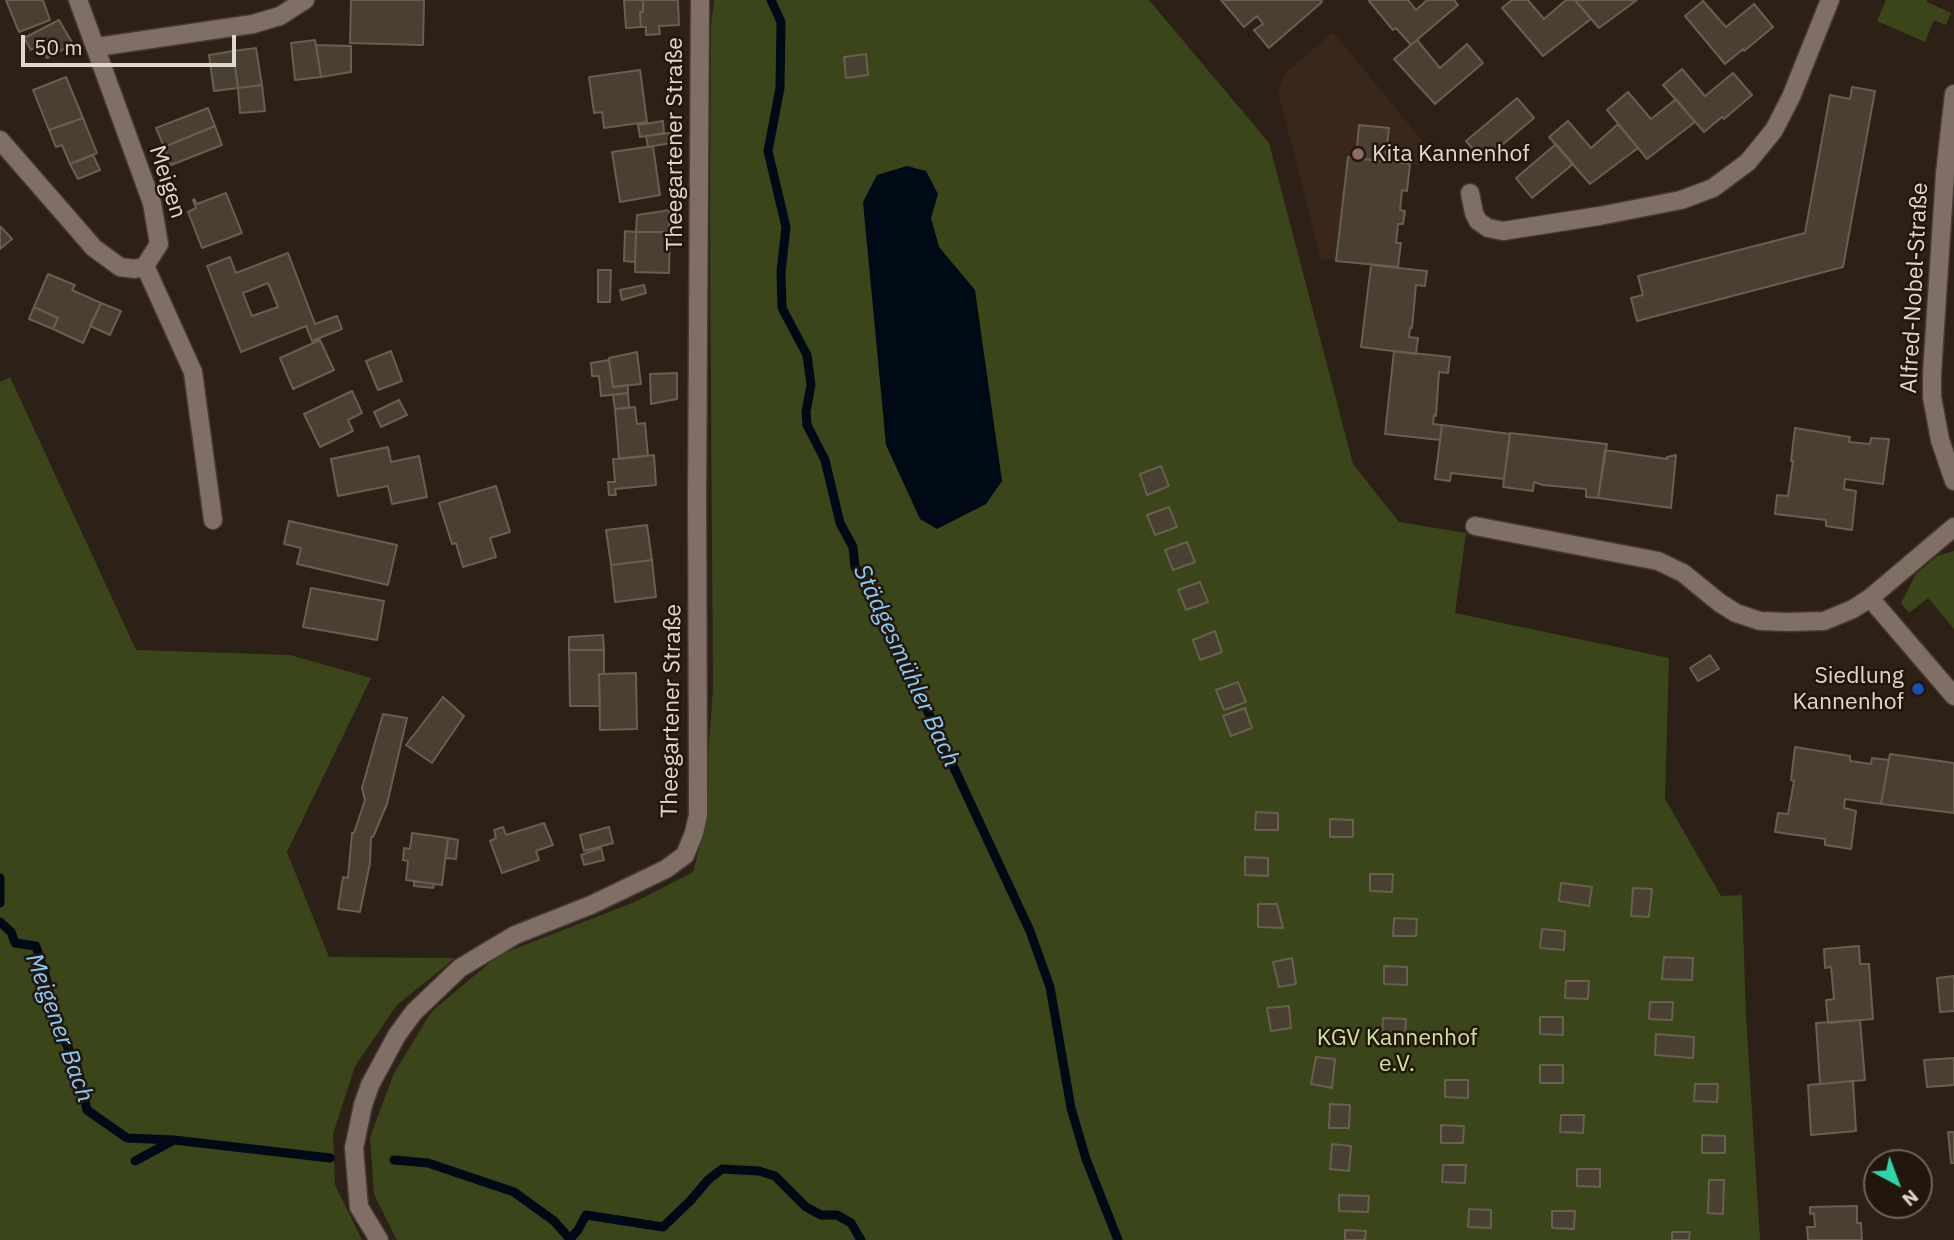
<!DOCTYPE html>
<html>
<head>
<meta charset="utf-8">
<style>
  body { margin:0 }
  #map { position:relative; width:1954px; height:1240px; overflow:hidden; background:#2d2016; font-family:"IBM Plex Sans",sans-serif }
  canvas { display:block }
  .north { position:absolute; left:1863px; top:1149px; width:70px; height:70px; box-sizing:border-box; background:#23160d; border:2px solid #6f635b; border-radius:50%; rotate:139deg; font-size:19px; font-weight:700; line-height:28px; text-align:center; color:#e0d7d1 }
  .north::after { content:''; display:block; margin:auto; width:24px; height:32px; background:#2dd5ab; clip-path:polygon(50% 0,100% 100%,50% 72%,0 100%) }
  .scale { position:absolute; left:21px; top:35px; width:215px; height:32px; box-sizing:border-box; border:4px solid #e0d7d1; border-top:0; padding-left:9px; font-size:21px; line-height:24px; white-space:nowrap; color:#e0d7d1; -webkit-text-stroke:5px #23160d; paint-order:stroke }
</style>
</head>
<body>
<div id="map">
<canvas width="1954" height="1240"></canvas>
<div class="north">N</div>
<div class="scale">50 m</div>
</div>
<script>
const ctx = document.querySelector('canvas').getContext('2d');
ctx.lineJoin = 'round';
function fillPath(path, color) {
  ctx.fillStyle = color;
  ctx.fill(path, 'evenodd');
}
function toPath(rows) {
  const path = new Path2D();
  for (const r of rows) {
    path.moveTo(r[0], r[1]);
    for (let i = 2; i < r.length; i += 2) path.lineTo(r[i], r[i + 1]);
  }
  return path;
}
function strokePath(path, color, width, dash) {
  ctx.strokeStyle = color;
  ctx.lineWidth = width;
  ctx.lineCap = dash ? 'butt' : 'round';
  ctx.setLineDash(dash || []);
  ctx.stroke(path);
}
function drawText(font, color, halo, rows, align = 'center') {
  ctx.font = font + ' "IBM Plex Sans",sans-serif';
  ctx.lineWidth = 5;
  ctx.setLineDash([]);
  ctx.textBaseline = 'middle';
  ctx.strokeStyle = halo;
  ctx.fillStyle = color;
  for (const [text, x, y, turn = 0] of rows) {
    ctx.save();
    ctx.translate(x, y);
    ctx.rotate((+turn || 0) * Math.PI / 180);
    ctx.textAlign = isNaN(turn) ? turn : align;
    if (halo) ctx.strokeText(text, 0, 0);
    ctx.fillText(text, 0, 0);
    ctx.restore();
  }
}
fillPath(toPath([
  [1333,32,1425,144,1420,165,1410,164,1407,191,1402,191,1400,210,1405,211,1403,224,1398,224,1396,243,1401,243,1398,267,1321,259,1278,92,1282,80,1289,70]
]), '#39271a');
fillPath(toPath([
  [714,0,1149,0,1269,143,1353,464,1399,522,1466,533,1455,613,1669,658,1665,799,1721,896,1742,895,1746,1016,1760,1240,397,1240,374,1194,370,1137,394,1073,432,1011,499,955,637,901,693,872,702,837,713,690,710,241,711,28],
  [1886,0,1927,0,1927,2,1951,13,1946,25,1934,20,1925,42,1877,21],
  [10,377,136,650,290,655,371,678,287,852,329,957,455,958,397,1005,355,1066,333,1134,335,1185,362,1240,0,1240,0,382],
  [1954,551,1954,629,1928,598,1909,613,1901,603,1916,574,1937,556]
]), '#3a451a');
fillPath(toPath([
  [907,166,926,171,938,194,931,218,939,247,975,290,1002,481,986,504,937,529,920,519,886,445,863,202,877,175]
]), '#000a17');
strokePath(toPath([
  [771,0,781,22,780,88,768,151,786,227,781,272,782,308,807,355,811,385,806,412,807,425,825,460,840,523,853,547,855,567,874,596,1030,931,1050,987,1071,1108,1086,1159,1118,1240],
  [0,878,0,903],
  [0,922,11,932,15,943,36,946,46,978,56,1023,77,1066,87,1110,127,1138,174,1140,330,1158],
  [394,1160,428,1163,514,1192,554,1221,570,1239,578,1230,586,1215,663,1227,691,1200,708,1180,722,1169,759,1171,775,1176,806,1207,821,1215,837,1215,851,1223,861,1240],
  [135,1161,174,1140]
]), '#000a17', 9);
const building = toPath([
  [6,0,43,0,50,20,19,32,6,0],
  [351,0,424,0,423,45,350,43,351,0],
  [624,0,643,0,643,12,640,12,641,27,626,28,624,0],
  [643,0,678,0,679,25,659,26,660,34,646,35,646,27,641,27,640,12,643,12,643,0],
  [1221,0,1321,0,1322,2,1269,48,1254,30,1263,24,1257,16,1244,27,1221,0],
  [1371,0,1408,0,1416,10,1427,0,1454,0,1458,5,1411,45,1396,28,1393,30,1369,1,1371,0],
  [1512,0,1528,0,1544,19,1566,0,1575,0,1591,19,1543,56,1502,8,1512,0],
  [1575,0,1637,0,1599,28,1575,0],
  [1703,1,1726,27,1754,4,1773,27,1744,51,1743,49,1725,64,1685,16,1703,1],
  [59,20,73,44,47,58,39,45,31,50,24,38,59,20],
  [315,40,321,77,295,80,291,43,315,40],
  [1417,40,1440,68,1467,44,1483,63,1435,104,1394,59,1417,40],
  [316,45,351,46,351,72,321,77,316,45],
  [256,48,262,85,238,88,233,51,256,48],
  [233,51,238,88,214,91,209,55,233,51],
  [866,54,868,75,846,78,844,57,866,54],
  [1682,69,1705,96,1733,73,1752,95,1724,119,1722,117,1704,132,1663,85,1682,69],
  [640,70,647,122,604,128,602,112,594,113,589,77,640,70],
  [66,77,83,118,49,130,33,90,66,77],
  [262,85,265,111,240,113,238,88,262,85],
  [1852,87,1875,91,1843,267,1637,321,1631,298,1643,295,1638,276,1805,233,1830,95,1850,99,1852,87],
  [1628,92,1651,119,1676,99,1695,122,1647,159,1607,110,1628,92],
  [1517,98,1534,118,1483,161,1466,141,1517,98],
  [208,108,215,126,164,147,156,128,208,108],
  [83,118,97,153,70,164,62,145,56,147,49,130,83,118],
  [663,121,664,133,640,137,638,125,663,121],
  [1568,121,1591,148,1618,124,1638,148,1590,184,1549,137,1568,121],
  [1359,125,1389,128,1385,162,1356,158,1359,125],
  [215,126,222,145,171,165,164,147,215,126],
  [670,133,671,143,648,147,646,136,670,133],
  [1556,144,1573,164,1532,198,1516,178,1556,144],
  [653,146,660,195,620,202,612,152,653,146],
  [93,155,100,170,78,179,70,164,93,155],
  [1348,157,1410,164,1407,191,1402,190,1400,210,1405,211,1403,224,1398,224,1396,243,1401,243,1398,267,1336,261,1348,157],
  [226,193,242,233,202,248,188,212,196,208,193,200,194,199,197,204,226,193],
  [670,210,669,232,636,232,637,215,670,210],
  [0,226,12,239,0,249,0,226],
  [625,231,636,232,635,262,624,261,625,231],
  [636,232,670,232,669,273,635,272,636,232],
  [288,253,315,324,337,316,342,329,312,341,306,326,241,352,207,266,230,257,236,273,288,253],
  [268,283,278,307,252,316,243,293,268,283],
  [1371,265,1427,271,1425,286,1416,285,1412,328,1410,328,1409,337,1418,338,1416,354,1361,347,1371,265],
  [598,270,611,270,610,302,598,302,598,270],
  [48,274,75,285,72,290,101,303,83,343,53,329,58,318,34,307,48,274],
  [644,285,646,293,622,300,620,290,644,285],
  [101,303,121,311,110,335,90,326,101,303],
  [34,307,58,318,53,329,29,319,34,307],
  [320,340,334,370,293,389,280,358,320,340],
  [391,351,402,381,378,390,366,361,391,351],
  [1394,351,1450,357,1448,373,1439,372,1436,416,1434,415,1433,424,1442,425,1440,440,1385,434,1394,351],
  [637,352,641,384,613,387,609,358,637,352],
  [609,360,613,387,628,385,628,393,601,396,599,376,592,376,591,363,609,360],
  [677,373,677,399,651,404,650,374,677,373],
  [352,391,362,413,348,420,353,431,320,447,304,414,352,391],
  [628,393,629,408,615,409,613,395,628,393],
  [399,400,407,415,381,427,374,412,399,400],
  [635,407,637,424,645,423,648,456,619,459,615,409,635,407],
  [1442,425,1510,434,1504,479,1451,473,1450,481,1435,479,1442,425],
  [1795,428,1850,437,1849,442,1870,444,1871,438,1889,439,1883,484,1845,479,1844,489,1856,491,1852,530,1826,526,1826,520,1775,514,1777,495,1788,496,1793,461,1791,461,1795,428],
  [1510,433,1607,444,1598,498,1586,497,1586,489,1543,485,1534,482,1533,491,1503,487,1510,433],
  [388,447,391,462,419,456,427,497,392,504,388,486,338,496,331,459,388,447],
  [1605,450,1667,459,1667,457,1676,455,1671,508,1598,498,1605,450],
  [654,455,656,485,615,489,616,495,609,495,608,482,615,482,613,459,654,455],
  [1161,466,1169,486,1147,495,1140,474,1161,466],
  [496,486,510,532,490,538,496,557,463,567,456,543,452,544,439,503,496,486],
  [1169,507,1177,527,1155,535,1147,515,1169,507],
  [289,521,397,545,388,585,297,564,301,548,284,544,289,521],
  [647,525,652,560,611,565,606,530,647,525],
  [1187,542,1195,562,1173,570,1165,550,1187,542],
  [652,560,656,597,615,602,611,565,652,560],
  [1200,582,1208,602,1186,610,1178,590,1200,582],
  [311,588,384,601,377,640,303,627,311,588],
  [1215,631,1222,652,1200,660,1193,640,1215,631],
  [603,635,604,650,569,650,569,637,603,635],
  [569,650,604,650,604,674,599,674,600,706,570,706,569,650],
  [1710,655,1719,669,1698,681,1690,668,1710,655],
  [636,673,637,729,600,730,599,674,636,673],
  [1238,682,1246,702,1224,710,1216,690,1238,682],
  [443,697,464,716,432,763,406,745,443,697],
  [1245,708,1252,728,1231,736,1223,716,1245,708],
  [383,714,407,718,387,804,373,837,371,837,370,863,360,912,338,909,343,877,348,878,352,833,354,833,365,800,362,788,383,714],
  [1795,747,1850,756,1850,761,1871,764,1872,758,1889,760,1881,804,1845,799,1844,808,1856,811,1851,849,1825,845,1825,839,1775,832,1778,813,1788,814,1794,781,1791,780,1795,747],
  [1890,754,1954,763,1954,813,1881,804,1890,754],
  [1256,812,1278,813,1278,830,1255,830,1256,812],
  [1330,819,1353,820,1353,837,1330,837,1330,819],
  [544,823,553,845,536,851,539,860,502,873,490,841,496,838,494,830,503,827,506,835,544,823],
  [609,827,613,843,584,851,580,835,609,827],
  [412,833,448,838,442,885,406,880,408,861,403,860,404,848,410,849,412,833],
  [448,838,458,840,456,859,446,858,448,838],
  [601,848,604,860,584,865,581,855,601,848],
  [1245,857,1268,858,1268,876,1245,875,1245,857],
  [1370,874,1393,874,1392,892,1370,891,1370,874],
  [414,881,434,884,433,888,414,886,414,881],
  [1561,883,1592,887,1589,906,1559,901,1561,883],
  [1633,888,1652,889,1649,917,1631,916,1633,888],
  [1258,904,1277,904,1283,928,1258,927,1258,904],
  [1394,918,1417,919,1416,936,1393,936,1394,918],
  [1542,929,1565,931,1564,950,1540,948,1542,929],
  [1859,946,1860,964,1869,964,1873,1019,1828,1023,1826,1000,1834,999,1831,967,1825,968,1824,949,1859,946],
  [1664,957,1693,958,1692,980,1662,979,1664,957],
  [1292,958,1296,984,1279,987,1273,962,1292,958],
  [1384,966,1407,967,1407,985,1384,984,1384,966],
  [1954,976,1954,1011,1940,1012,1937,978,1954,976],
  [1566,981,1589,981,1588,999,1565,998,1566,981],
  [1650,1002,1673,1002,1672,1020,1649,1019,1650,1002],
  [1289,1006,1291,1028,1271,1031,1267,1008,1289,1006],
  [1540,1017,1563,1017,1563,1035,1540,1034,1540,1017],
  [1383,1018,1406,1019,1405,1037,1382,1036,1383,1018],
  [1860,1020,1865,1080,1820,1084,1816,1023,1860,1020],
  [1656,1034,1694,1037,1693,1058,1655,1055,1656,1034],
  [1316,1057,1335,1059,1332,1088,1311,1084,1316,1057],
  [1954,1058,1954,1085,1927,1087,1924,1060,1954,1058],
  [1540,1065,1563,1065,1563,1083,1540,1083,1540,1065],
  [1445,1080,1468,1080,1468,1098,1445,1097,1445,1080],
  [1853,1081,1856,1131,1811,1135,1808,1085,1853,1081],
  [1695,1084,1718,1084,1717,1102,1694,1101,1695,1084],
  [1330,1104,1350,1105,1349,1128,1329,1128,1330,1104],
  [1561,1115,1584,1115,1583,1133,1560,1132,1561,1115],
  [1441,1125,1464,1126,1463,1143,1441,1143,1441,1125],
  [1948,1132,1954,1132,1954,1163,1951,1163,1948,1132],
  [1702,1135,1725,1136,1725,1153,1702,1153,1702,1135],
  [1332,1144,1351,1146,1349,1171,1330,1169,1332,1144],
  [1443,1165,1466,1165,1465,1183,1442,1182,1443,1165],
  [1577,1169,1600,1169,1600,1187,1577,1186,1577,1169],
  [1709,1180,1724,1180,1723,1214,1708,1213,1709,1180],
  [1339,1195,1369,1196,1368,1212,1339,1211,1339,1195],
  [1857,1206,1857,1223,1861,1223,1862,1240,1808,1240,1807,1227,1815,1227,1814,1213,1810,1214,1810,1207,1857,1206],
  [1469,1209,1491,1210,1491,1228,1468,1227,1469,1209],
  [1552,1211,1575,1211,1574,1229,1552,1228,1552,1211],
  [1345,1230,1366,1231,1365,1240,1345,1240,1345,1230],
  [1672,1232,1690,1232,1689,1240,1672,1240,1672,1232]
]);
fillPath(building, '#494032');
strokePath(building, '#695f50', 2);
const minor = toPath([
  [97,47,253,24,280,16,305,0],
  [1954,94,1945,174,1932,374,1932,397,1940,440,1954,481],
  [0,140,94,248,120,267,135,269,145,266,159,244,152,203,78,0],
  [1470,193,1474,213,1478,221,1488,228,1503,231,1599,216,1681,200,1713,188,1748,162,1774,130,1791,97,1830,0],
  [145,266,193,372,213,520],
  [1475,526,1658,561,1683,573,1720,603,1736,613,1760,621,1788,622,1824,621,1853,609,1870,598,1954,527],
  [1870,598,1954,696],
  [379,1240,359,1207,354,1148,363,1105,370,1085,397,1035,414,1012,460,968,515,935,591,905,666,869,685,855,694,833,698,815,698,789,697,497,700,0]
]);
strokePath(minor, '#463a34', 21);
strokePath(minor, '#7f6f64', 18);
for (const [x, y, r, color] of [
  [1358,154,7,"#8d6e63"],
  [1918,689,7,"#1a4fb4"]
]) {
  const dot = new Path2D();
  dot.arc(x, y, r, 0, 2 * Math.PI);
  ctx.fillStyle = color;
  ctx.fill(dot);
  strokePath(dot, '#23160d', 2.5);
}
drawText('23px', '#e0d7d1', '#23160d', [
  ["Theegartener Straße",675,144,-90],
  ["Meigen",167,182,72],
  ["Alfred-Nobel-Straße",1915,288,-87],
  ["Theegartener Straße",672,711,-89]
]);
drawText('23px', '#e0d7d1', '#23160d', [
  ["Kita Kannenhof",1372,154],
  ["Siedlung",1904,676,"right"],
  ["Kannenhof",1904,702,"right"]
], 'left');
drawText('23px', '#cfe39a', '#23160d', [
  ["KGV Kannenhof",1397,1038],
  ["e.V.",1397,1064]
]);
drawText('italic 24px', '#86ccfc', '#23160d', [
  ["Städgesmühler Bach",906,666,65],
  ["Meigener Bach",59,1028,70]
]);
</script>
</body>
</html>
